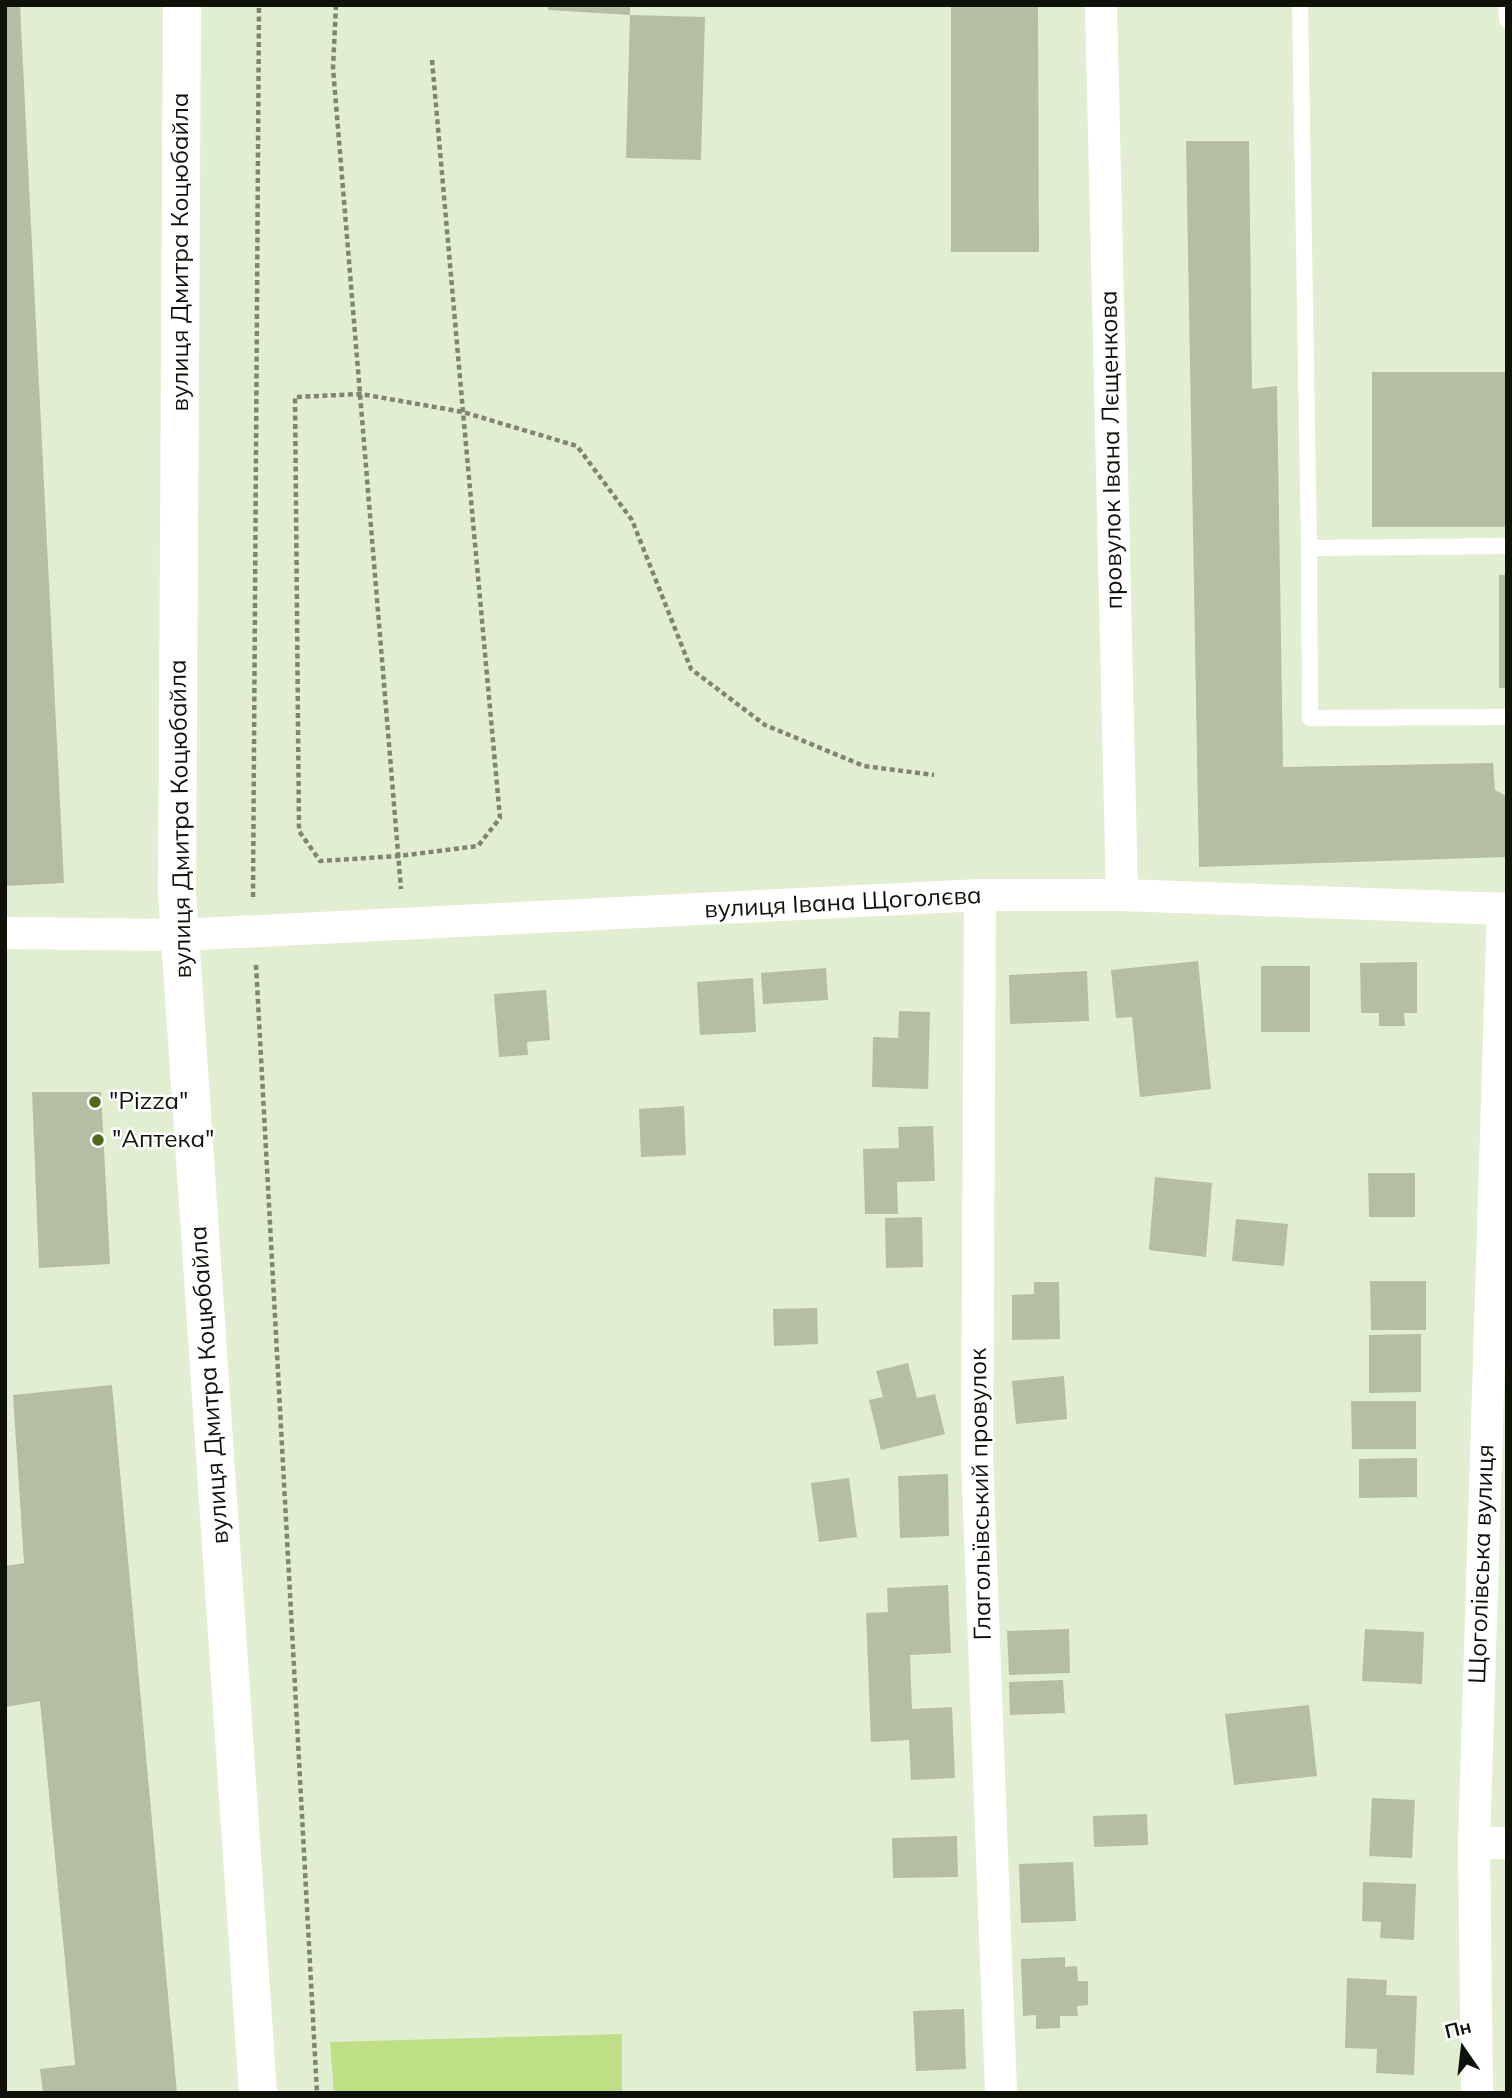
<!DOCTYPE html>
<html>
<head>
<meta charset="utf-8">
<style>
  body { margin:0 }
  #map { position:relative; width:1512px; height:2098px; overflow:hidden; background:#e2eed1; font-family:Mulish,sans-serif }
  canvas { display:block }
  .frame { position:absolute; inset:0; border:7px solid #0e1209; pointer-events:none }
  .north { position:absolute; left:1428px; top:2014px; width:70px; height:70px; -webkit-text-stroke:5px #fff; paint-order:stroke; rotate:346deg; font-size:19px; font-weight:700; line-height:28px; text-align:center; color:#0e1209 }
  .north::after { content:''; display:block; margin:auto; width:24px; height:32px; background:#0e1209; clip-path:polygon(50% 0,100% 100%,50% 72%,0 100%) }
</style>
</head>
<body>
<div id="map">
<canvas width="1512" height="2098"></canvas>
<div class="frame"></div>
<div class="north">Пн</div>
</div>
<script>
const ctx = document.querySelector('canvas').getContext('2d');
ctx.lineJoin = 'round';
function fillPath(path, color) {
  ctx.fillStyle = color;
  ctx.fill(path, 'evenodd');
}
function toPath(rows) {
  const path = new Path2D();
  for (const r of rows) {
    path.moveTo(r[0], r[1]);
    for (let i = 2; i < r.length; i += 2) path.lineTo(r[i], r[i + 1]);
  }
  return path;
}
function strokePath(path, color, width, dash) {
  ctx.strokeStyle = color;
  ctx.lineWidth = width;
  ctx.lineCap = dash ? 'butt' : 'round';
  ctx.setLineDash(dash || []);
  ctx.stroke(path);
}
function drawText(font, color, halo, rows, align = 'center') {
  ctx.font = font + ' Mulish,sans-serif';
  ctx.lineWidth = 5;
  ctx.setLineDash([]);
  ctx.textBaseline = 'middle';
  ctx.strokeStyle = halo;
  ctx.fillStyle = color;
  for (const [text, x, y, turn = 0] of rows) {
    ctx.save();
    ctx.translate(x, y);
    ctx.rotate((+turn || 0) * Math.PI / 180);
    ctx.textAlign = isNaN(turn) ? turn : align;
    if (halo) ctx.strokeText(text, 0, 0);
    ctx.fillText(text, 0, 0);
    ctx.restore();
  }
}
fillPath(toPath([
  [622,2034,622,2093,334,2093,330,2042]
]), '#bedf86');
fillPath(toPath([
  [5,5,20,5,64,883,5,886],
  [548,5,630,5,630,15,548,10],
  [951,5,1038,5,1039,252,951,252],
  [630,15,705,17,701,160,626,158],
  [1186,141,1249,141,1252,389,1277,386,1283,767,1493,763,1495,790,1506,796,1506,857,1199,867],
  [1372,372,1507,372,1507,527,1372,527],
  [1499,575,1507,575,1507,688,1499,688],
  [1198,961,1211,1089,1140,1097,1132,1017,1116,1018,1111,970],
  [1417,962,1417,1013,1404,1013,1405,1026,1379,1026,1379,1013,1361,1013,1360,963],
  [1261,966,1310,966,1310,1032,1261,1032],
  [826,968,828,1000,763,1004,761,973],
  [1087,971,1089,1021,1010,1024,1009,975],
  [753,978,756,1032,700,1035,697,982],
  [546,990,550,1040,527,1042,528,1055,499,1057,494,994],
  [899,1011,930,1012,928,1089,872,1087,873,1037,898,1038],
  [32,1092,101,1092,110,1264,39,1268],
  [684,1106,686,1155,641,1157,639,1109],
  [933,1126,935,1181,897,1182,898,1214,865,1214,863,1149,899,1148,898,1127],
  [1368,1173,1415,1173,1415,1217,1369,1217],
  [1155,1177,1212,1183,1206,1257,1149,1250],
  [922,1217,923,1267,886,1268,885,1218],
  [1236,1219,1288,1224,1284,1266,1232,1261],
  [1370,1281,1426,1281,1426,1330,1371,1330],
  [1034,1282,1059,1282,1060,1339,1012,1340,1012,1295,1034,1294],
  [817,1308,818,1344,774,1346,773,1309],
  [1421,1334,1421,1392,1369,1393,1369,1335],
  [908,1363,917,1398,935,1394,945,1434,881,1450,869,1400,883,1397,876,1371],
  [1064,1376,1067,1419,1016,1424,1012,1381],
  [112,1385,177,2093,43,2093,40,2069,75,2065,40,1701,5,1707,5,1566,24,1563,13,1395],
  [1351,1401,1416,1401,1416,1449,1352,1449],
  [1417,1458,1417,1497,1359,1498,1359,1459],
  [948,1474,949,1536,900,1538,898,1476],
  [849,1478,857,1537,819,1542,811,1483],
  [948,1585,951,1653,910,1655,912,1709,952,1707,955,1778,911,1780,909,1740,871,1742,866,1613,888,1612,887,1588],
  [1069,1629,1070,1673,1009,1675,1007,1631],
  [1365,1629,1424,1632,1422,1684,1362,1681],
  [1063,1680,1065,1713,1010,1715,1009,1682],
  [1309,1705,1317,1776,1234,1785,1225,1714],
  [1372,1798,1415,1800,1412,1858,1369,1856],
  [1147,1814,1148,1845,1094,1847,1093,1816],
  [957,1836,958,1877,893,1878,892,1838],
  [1073,1862,1076,1921,1021,1923,1019,1864],
  [1363,1882,1416,1884,1414,1940,1380,1938,1381,1922,1362,1921],
  [1065,1957,1065,1967,1077,1966,1078,1981,1088,1981,1088,2005,1077,2006,1078,2016,1060,2016,1060,2028,1036,2029,1036,2015,1023,2016,1021,1959],
  [1347,1978,1387,1980,1386,1995,1417,1996,1414,2075,1376,2073,1377,2049,1345,2048],
  [964,2009,966,2069,916,2071,913,2011]
]), '#b3bea3');
strokePath(toPath([
  [336,5,333,68,401,889],
  [432,60,463,412,500,818,478,846,399,856,320,861,299,831,295,397,361,394,463,412,577,446,632,520,691,669,765,725,864,766,934,775],
  [253,897,259,5],
  [256,965,317,2093]
]), '#7e8672', 4.5, [5, 3.5]);
strokePath(toPath([
  [1300,5,1309,548,1310,718,1507,717],
  [1506,5,1507,20],
  [1309,548,1507,546]
]), '#fff', 16);
strokePath(toPath([
  [1101,5,1122,895],
  [980,895,977,1457,1001,2093],
  [5,933,179,935,980,895,1122,895,1507,909],
  [1474,1843,1507,1843],
  [1477,2093,1474,1843,1503,909]
]), '#fff', 32);
strokePath(toPath([
  [182,5,177,892,258,2093]
]), '#fff', 38);
for (const [x, y, r, color] of [
  [95,1102,7,"#51691a"],
  [98,1140,7,"#51691a"]
]) {
  const dot = new Path2D();
  dot.arc(x, y, r, 0, 2 * Math.PI);
  ctx.fillStyle = color;
  ctx.fill(dot);
  strokePath(dot, '#fff', 2.5);
}
drawText('24px', '#0e1209', '#fff', [
  ["вулиця Дмитра Коцюбайла",181,252,-90],
  ["провулок Івана Лєщенкова",1112,450,-91],
  ["вулиця Дмитра Коцюбайла",181,819,-91],
  ["вулиця Івана Щоголєва",843,903,-3],
  ["вулиця Дмитра Коцюбайла",210,1385,-94],
  ["Глагольївський провулок",981,1494,-91],
  ["Щоголівська вулиця",1482,1564,-88]
]);
drawText('24px', '#0e1209', '#fff', [
  ["\"Pizza\"",109,1102],
  ["\"Аптека\"",112,1140]
], 'left');
</script>
</body>
</html>
